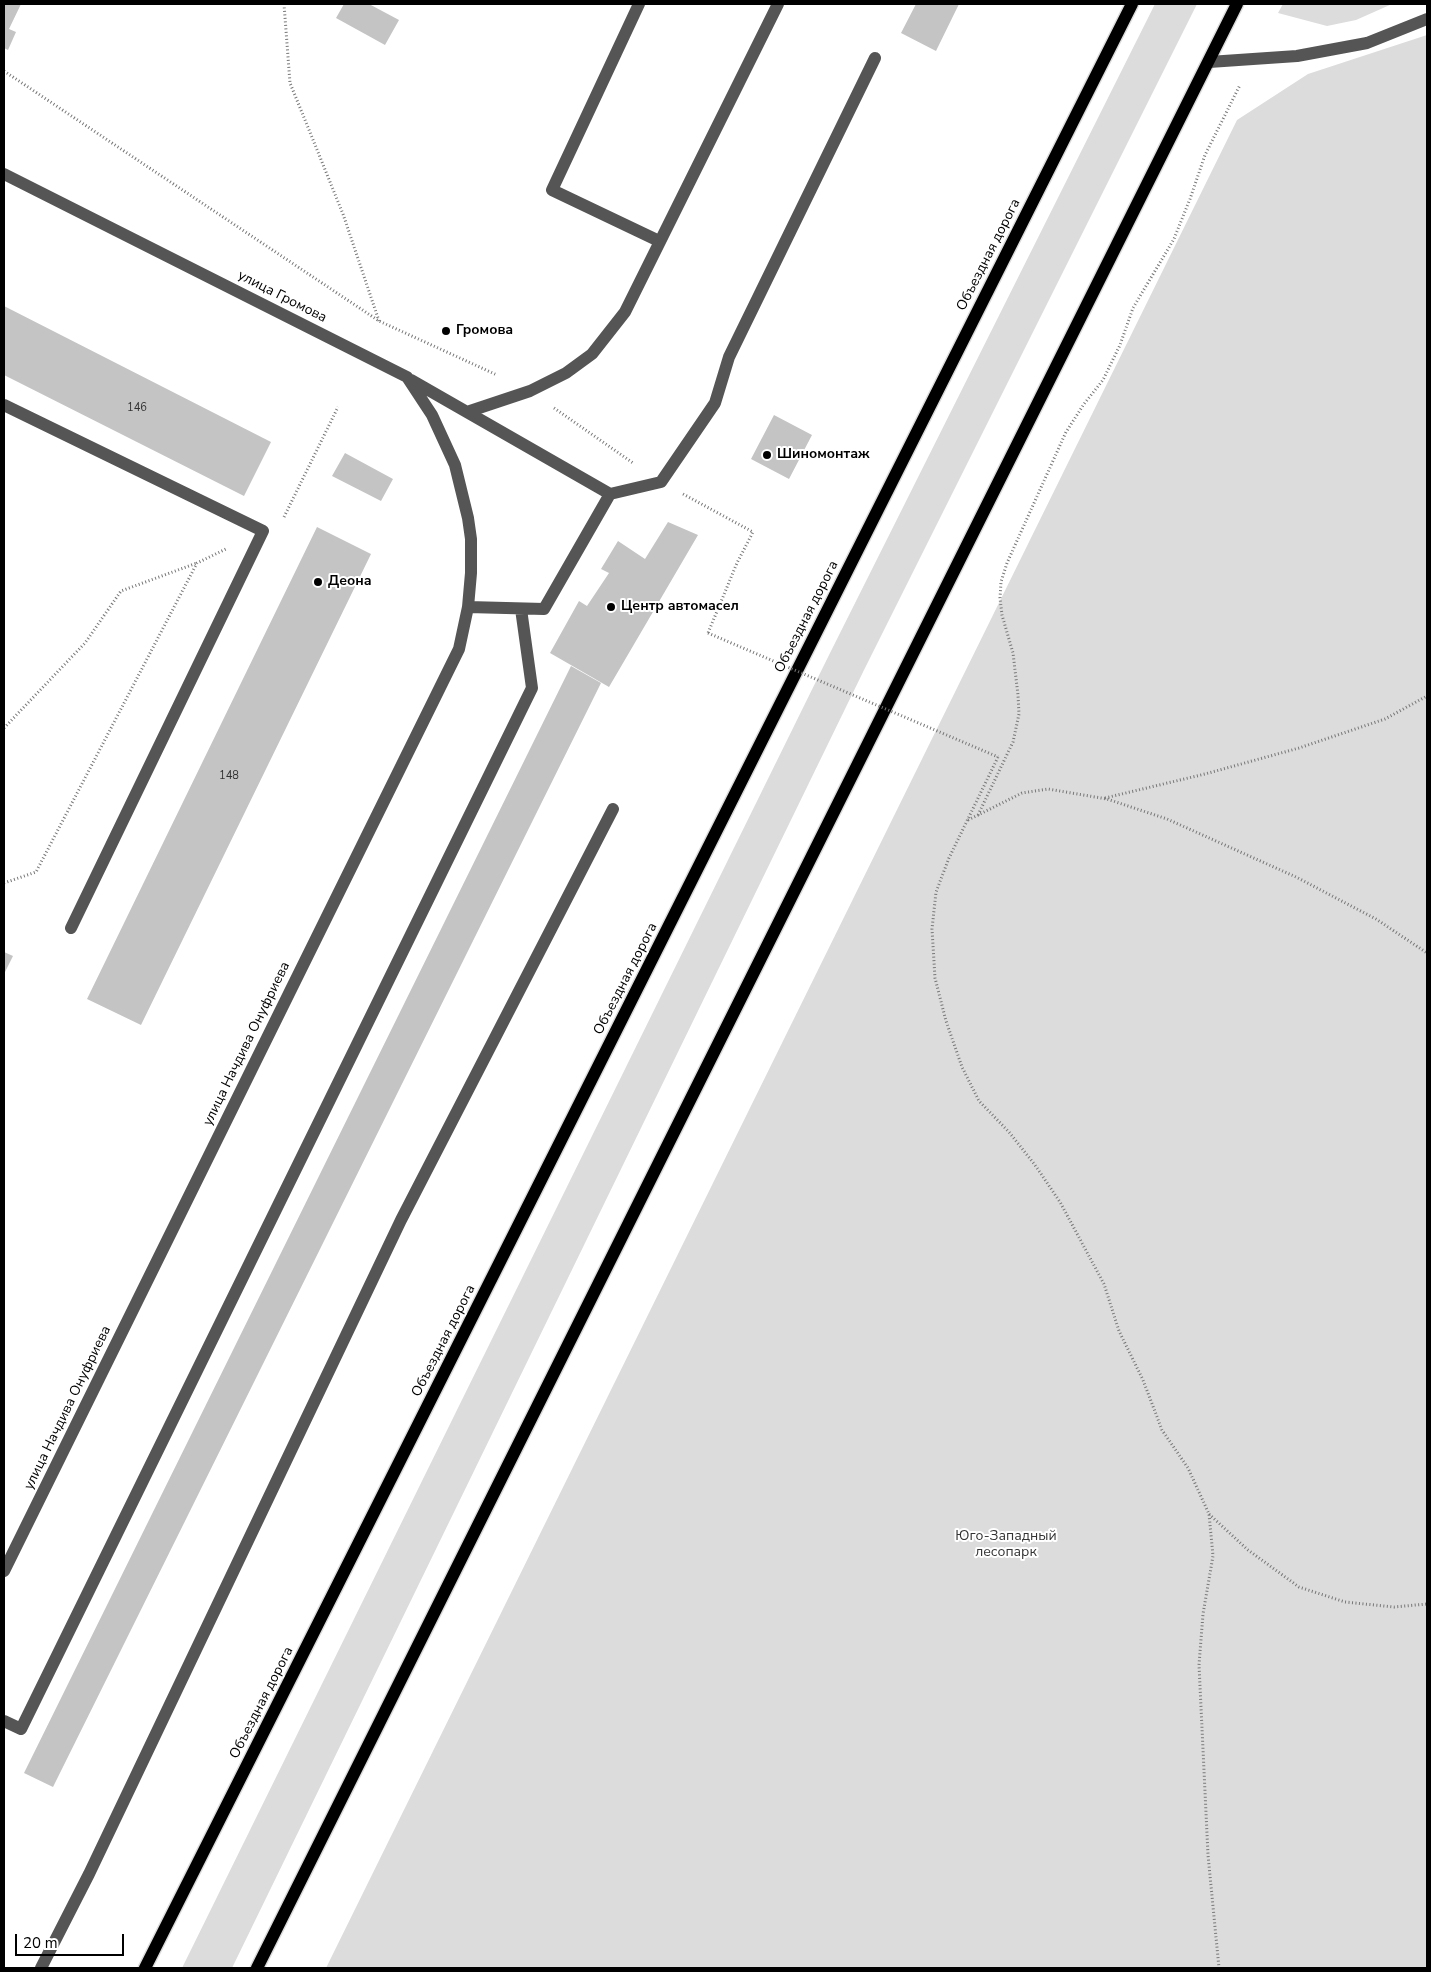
<!DOCTYPE html>
<html>
<head>
<meta charset="utf-8">
<style>
  body { margin:0 }
  #map { position:relative; width:1431px; height:1972px; overflow:hidden; background:#fff; font-family:"Nunito Sans",sans-serif }
  canvas { display:block }
  .frame { position:absolute; inset:0; border:5px solid #000; pointer-events:none }
  .scale { position:absolute; left:15px; top:1934px; width:109px; height:22px; box-sizing:border-box; border:2px solid #000; border-top:0; padding-left:6px; font-size:15px; line-height:18px; white-space:nowrap; color:#000; -webkit-text-stroke:4px #fff; paint-order:stroke }
</style>
</head>
<body>
<div id="map">
<canvas width="1431" height="1972"></canvas>
<div class="frame"></div>
<div class="scale">20 m</div>
</div>
<script>
const ctx = document.querySelector('canvas').getContext('2d');
ctx.lineJoin = 'round';
function fillPath(path, color) {
  ctx.fillStyle = color;
  ctx.fill(path, 'evenodd');
}
function toPath(rows) {
  const path = new Path2D();
  for (const r of rows) {
    path.moveTo(r[0], r[1]);
    for (let i = 2; i < r.length; i += 2) path.lineTo(r[i], r[i + 1]);
  }
  return path;
}
function strokePath(path, color, width, dash) {
  ctx.strokeStyle = color;
  ctx.lineWidth = width;
  ctx.lineCap = dash ? 'butt' : 'round';
  ctx.setLineDash(dash || []);
  ctx.stroke(path);
}
function drawText(font, color, halo, rows, align = 'center') {
  ctx.font = font + ' "Nunito Sans",sans-serif';
  ctx.lineWidth = 4;
  ctx.setLineDash([]);
  ctx.textBaseline = 'middle';
  ctx.strokeStyle = halo;
  ctx.fillStyle = color;
  for (const [text, x, y, turn = 0] of rows) {
    ctx.save();
    ctx.translate(x, y);
    ctx.rotate((+turn || 0) * Math.PI / 180);
    ctx.textAlign = isNaN(turn) ? turn : align;
    if (halo) ctx.strokeText(text, 0, 0);
    ctx.fillText(text, 0, 0);
    ctx.restore();
  }
}
fillPath(toPath([
  [1155,4,1197,4,864,670,232,1968,182,1968,830,653],
  [1283,4,1392,4,1356,20,1327,26,1278,13],
  [1427,35,1427,1968,326,1968,1237,120,1308,74]
]), '#dcdcdc');
fillPath(toPath([
  [4,4,21,4,9,29,16,32,8,50,4,48],
  [344,4,369,4,399,20,385,45,336,18],
  [916,4,959,4,936,51,901,33],
  [4,306,271,442,244,496,4,375],
  [774,415,812,435,789,479,751,459],
  [345,453,393,479,381,501,332,476],
  [668,522,698,535,609,687,550,653,579,601,587,606,609,573,601,569,618,541,645,559],
  [317,527,371,554,141,1025,87,999],
  [571,666,601,683,53,1787,24,1773],
  [4,952,13,956,4,974]
]), '#c4c4c4');
const major = toPath([
  [145,1968,1132,4],
  [257,1968,1237,4]
]);
strokePath(major, '#dbdbdb', 15);
strokePath(toPath([
  [284,4,290,83,343,214,379,321],
  [4,71,379,321,497,375],
  [554,408,633,463],
  [683,494,753,532,737,563,708,633],
  [284,517,338,407],
  [4,728,85,643,121,591,197,563],
  [998,757,949,858,936,892,932,929,935,978,946,1021,962,1067,979,1101,1009,1132,1035,1165,1060,1202,1104,1284,1119,1331,1143,1380,1162,1430,1188,1468,1209,1514,1213,1556,1203,1614,1199,1665,1208,1855,1219,1968],
  [1105,798,1205,774,1299,748,1385,719,1427,696],
  [978,815,1013,742,1019,714,1018,695,1013,653,1002,615,1000,598,1001,582,1007,563,1066,432,1084,404,1103,380,1120,345,1133,308,1174,239,1190,199,1205,155,1240,85],
  [968,820,1022,793,1048,789,1107,799,1167,819,1296,877,1376,919,1427,953],
  [4,883,36,872,197,563,226,549],
  [1209,1514,1248,1550,1299,1587,1345,1602,1394,1607,1427,1604]
]), '#777', 3, [1, 2.5]);
strokePath(toPath([
  [639,4,552,190,659,241],
  [1209,62,1297,56,1367,43,1427,19],
  [4,174,407,377,432,415,455,465,468,518,471,539,471,573,468,607,459,649,4,1571],
  [411,380,610,494,544,609,468,607],
  [4,405,263,531,71,928],
  [467,412,530,391,566,373,592,354,625,312,778,4],
  [610,494,661,482,715,403,729,357,875,58],
  [4,1721,21,1729,532,688,521,609],
  [41,1968,89,1874,401,1220,613,809]
]), '#555', 12);
strokePath(major, '#000', 12);
strokePath(toPath([
  [708,633,998,757]
]), '#777', 3, [1, 2.5]);
for (const [x, y, r, color] of [
  [446,331,5,"#000"],
  [767,455,5,"#000"],
  [318,582,5,"#000"],
  [611,607,5,"#000"]
]) {
  const dot = new Path2D();
  dot.arc(x, y, r, 0, 2 * Math.PI);
  ctx.fillStyle = color;
  ctx.fill(dot);
  strokePath(dot, '#fff', 2);
}
drawText('11px', '#313131', null, [
  ["146",137,408],
  ["148",229,776]
]);
drawText('14px', '#000', '#fff', [
  ["Объездная дорога",989,255,-63],
  ["улица Громова",282,297,27],
  ["Объездная дорога",807,617,-63],
  ["Объездная дорога",626,979,-63],
  ["улица Начдива Онуфриева",247,1044,-64],
  ["Объездная дорога",444,1341,-63],
  ["улица Начдива Онуфриева",68,1408,-64],
  ["Объездная дорога",262,1703,-63]
]);
drawText('bold 14px', '#000', '#fff', [
  ["Громова",456,331],
  ["Шиномонтаж",777,455],
  ["Деона",328,582],
  ["Центр автомасел",621,607]
], 'left');
drawText('14px', '#333', '#fff', [
  ["Юго-Западный",1006,1537],
  ["лесопарк",1006,1553]
]);
</script>
</body>
</html>
